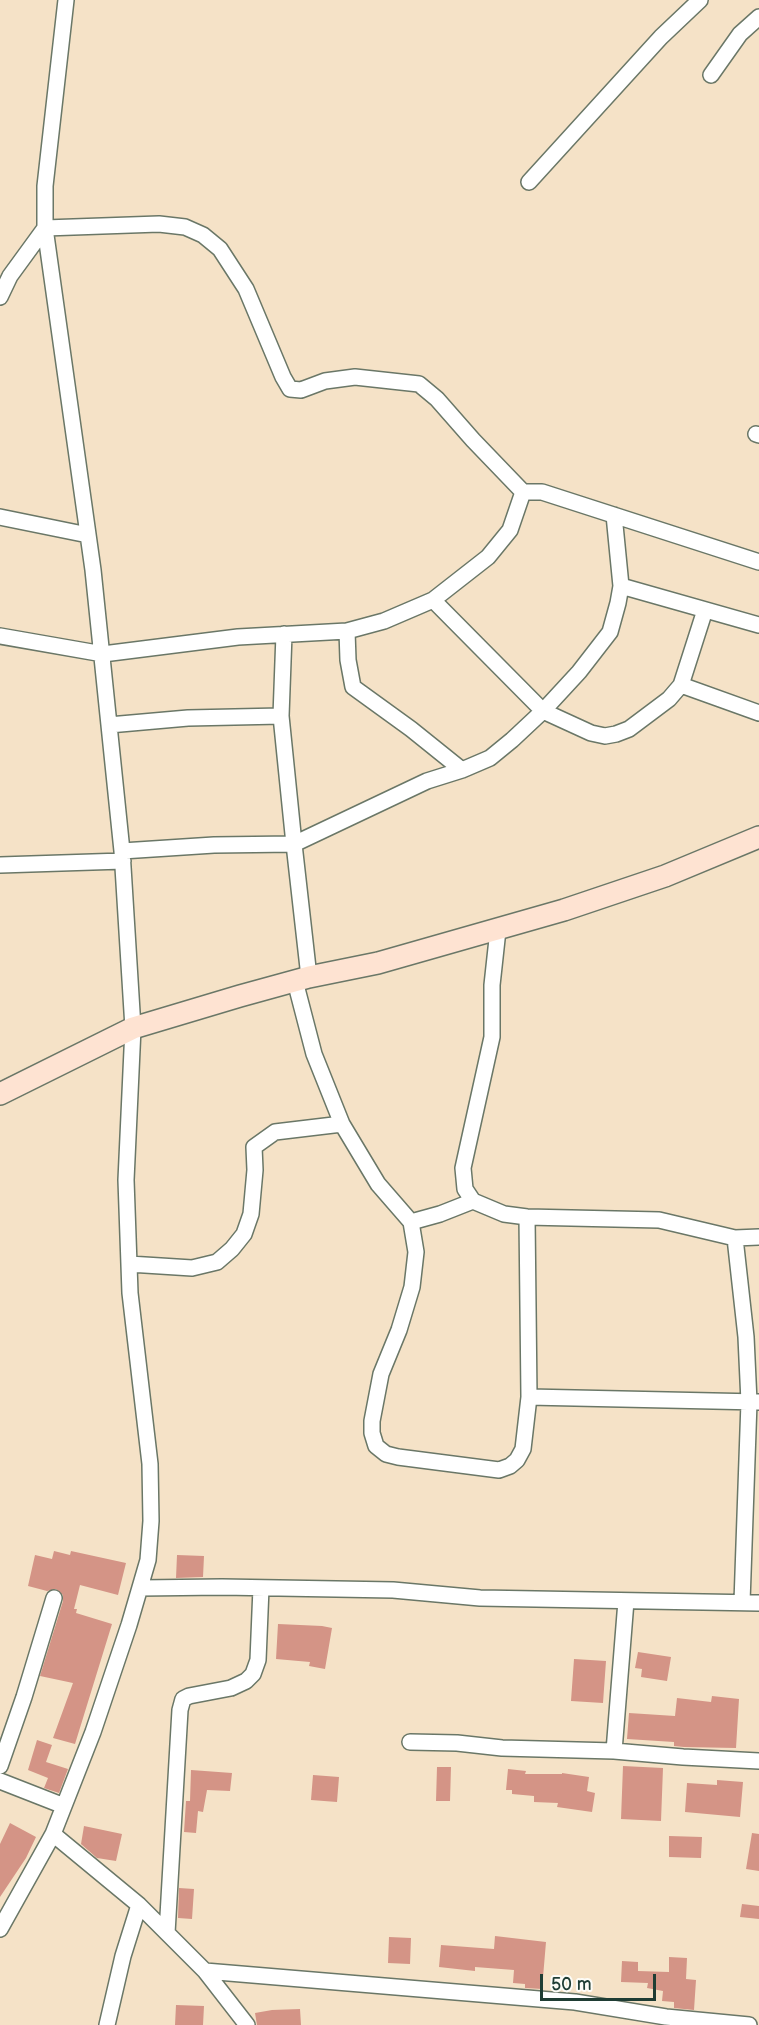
<!DOCTYPE html>
<html>
<head>
<meta charset="utf-8">
<style>
  body { margin:0 }
  #map { position:relative; width:759px; height:2025px; overflow:hidden; background:#f5e2c7; font-family:"Balsamiq Sans",sans-serif }
  canvas { display:block }
  .scale { position:absolute; left:540px; top:1974px; width:116px; height:27px; box-sizing:border-box; border:3px solid #1f3d34; border-top:0; padding-left:8px; font-size:18px; line-height:21px; white-space:nowrap; color:#1f3d34; -webkit-text-stroke:4px #fdfcf7; paint-order:stroke }
</style>
</head>
<body>
<div id="map">
<canvas width="759" height="2025"></canvas>
<div class="scale">50 m</div>
</div>
<script>
const ctx = document.querySelector('canvas').getContext('2d');
ctx.lineJoin = 'round';
function fillPath(path, color) {
  ctx.fillStyle = color;
  ctx.fill(path, 'evenodd');
}
function toPath(rows) {
  const path = new Path2D();
  for (const r of rows) {
    path.moveTo(r[0], r[1]);
    for (let i = 2; i < r.length; i += 2) path.lineTo(r[i], r[i + 1]);
  }
  return path;
}
function strokePath(path, color, width, dash) {
  ctx.strokeStyle = color;
  ctx.lineWidth = width;
  ctx.lineCap = dash ? 'butt' : 'round';
  ctx.setLineDash(dash || []);
  ctx.stroke(path);
}
fillPath(toPath([
  [54,1551,70,1555,71,1551,126,1563,118,1595,80,1585,74,1609,77,1609,76,1613,112,1624,75,1744,53,1738,73,1683,40,1676,63,1601,63,1595,56,1589,47,1591,28,1586,35,1555,52,1559],
  [177,1555,204,1556,203,1577,176,1578],
  [278,1624,322,1626,332,1628,325,1669,309,1666,310,1662,276,1659],
  [638,1652,671,1657,667,1681,641,1677,642,1669,635,1668],
  [574,1659,606,1661,603,1703,571,1701],
  [712,1696,739,1699,736,1748,684,1747,674,1746,674,1742,627,1739,629,1713,675,1716,677,1698,711,1702],
  [37,1740,52,1745,46,1762,68,1769,59,1793,44,1788,48,1778,28,1770],
  [623,1766,663,1768,661,1821,621,1819],
  [437,1767,451,1767,450,1801,436,1801],
  [508,1769,526,1771,525,1774,562,1774,562,1773,589,1777,587,1791,595,1793,592,1812,557,1807,558,1803,534,1802,534,1796,512,1794,512,1790,506,1790],
  [191,1770,232,1773,230,1791,207,1790,203,1812,198,1811,196,1833,184,1832,186,1801,190,1801],
  [313,1775,339,1777,337,1802,311,1800],
  [717,1780,743,1782,740,1817,685,1812,687,1783,717,1785],
  [10,1823,36,1837,26,1858,0,1897,0,1844],
  [84,1826,122,1834,116,1861,97,1858,81,1844],
  [752,1833,759,1834,759,1871,746,1869],
  [669,1836,702,1837,701,1858,669,1857],
  [179,1888,194,1889,192,1919,178,1918],
  [742,1904,759,1906,759,1919,740,1917],
  [495,1936,546,1942,542,1989,525,1988,525,1984,513,1983,514,1970,475,1967,475,1971,439,1967,441,1945,494,1949],
  [389,1937,411,1938,410,1964,388,1963],
  [669,1957,687,1958,686,1979,696,1980,694,2010,674,2008,674,2002,662,2001,663,1991,647,1988,648,1983,621,1982,622,1961,638,1962,638,1971,669,1972],
  [176,2005,204,2006,203,2025,175,2025],
  [300,2009,301,2025,257,2025,255,2013,272,2010]
]), '#d49486');
const street = toPath([
  [711,75,740,34,759,17],
  [529,182,661,37,700,0],
  [0,297,10,276,45,228,159,224,185,227,203,235,220,249,246,289,283,377,290,389,301,390,325,381,355,377,419,384,437,399,473,440,523,492],
  [756,434,759,435],
  [0,517,88,535],
  [621,586,759,625],
  [433,600,543,711,591,733,605,736,616,734,629,729,669,699,681,685,705,610],
  [347,631,348,660,353,687,411,729,462,770],
  [0,636,103,654,238,637,347,631,384,621,433,600,488,557,510,530,523,492,542,492,759,562],
  [681,685,759,713],
  [109,725,188,718,281,716],
  [122,851,214,845,294,844,281,716,284,634],
  [0,865,123,861],
  [498,930,492,985,492,1037,463,1168,465,1189,473,1201,504,1214,527,1217,659,1220,735,1238,759,1237],
  [309,977,294,844,427,781,462,770,490,758,512,740,543,711,579,672,610,632,618,603,621,586,614,515],
  [295,981,314,1054,342,1124,378,1184,411,1222,416,1252,412,1287,399,1330,381,1374,372,1421,372,1433,376,1446,386,1454,398,1457,499,1470,510,1466,517,1460,523,1449,529,1397],
  [527,1217,529,1397,759,1402],
  [411,1222,440,1214,473,1201],
  [735,1238,746,1337,749,1402,742,1602],
  [129,1264,192,1268,217,1262,232,1249,244,1234,251,1214,255,1170,254,1147,275,1132,342,1124],
  [140,1588,222,1587,393,1590,480,1598,759,1603],
  [626,1601,614,1751,683,1757,759,1761],
  [410,1742,457,1743,502,1748,614,1751],
  [0,1766,24,1697,54,1598],
  [0,1781,64,1806],
  [53,1834,139,1905,205,1971,247,2025],
  [0,1929,53,1834,93,1732,129,1625,148,1560,151,1521,150,1464,130,1293,126,1180,133,1028,122,851,93,570,45,228,45,186,66,0],
  [167,1933,180,1710,183,1699,189,1696,231,1688,246,1681,253,1674,258,1660,261,1588],
  [205,1971,575,2002,666,2017,749,2025],
  [107,2025,123,1956,139,1905]
]);
const secondary = toPath([
  [0,1094,133,1028,240,996,309,977,378,963,564,910,665,876,759,837]
]);
strokePath(street, '#6a7767', 18);
strokePath(secondary, '#6a7767', 24);
strokePath(street, '#fff', 15);
strokePath(secondary, '#fee3d2', 21);
</script>
</body>
</html>
